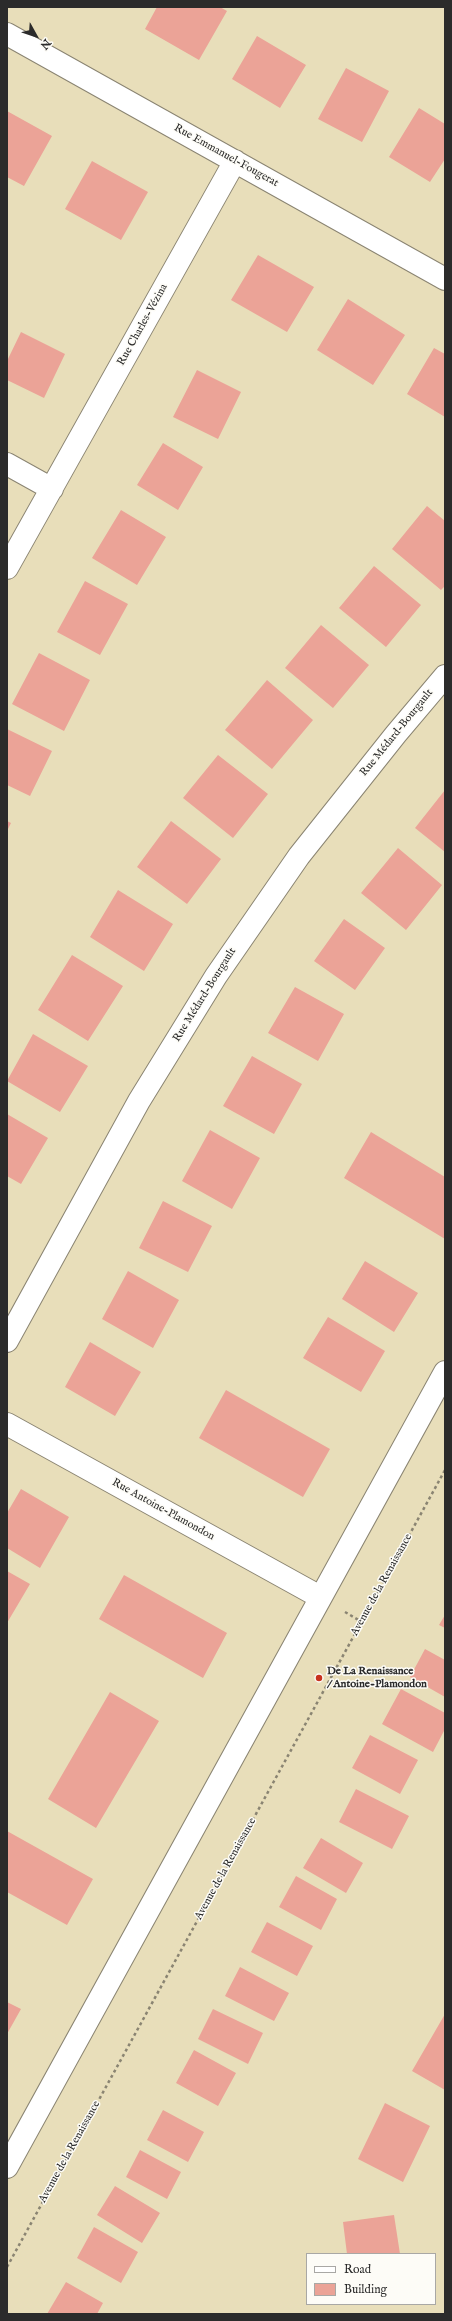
<!DOCTYPE html>
<html>
<head>
<meta charset="utf-8">
<style>
  body { margin:0 }
  #map { position:relative; width:452px; height:2321px; overflow:hidden; background:#e8deba; font-family:"IM FELL English",serif }
  canvas { display:block }
  .frame { position:absolute; inset:0; border:8px solid #2b2b2b; pointer-events:none }
  .legend { position:absolute; left:306px; top:2253px; width:130px; height:52px; box-sizing:border-box; background:#fdfcf7; border:1px solid #a9a8a5; margin:0; padding:5px 7px; list-style:none; font-size:12px; color:#2b2b2b }
  .legend li { display:flex; align-items:center; gap:8px; height:20px }
  .legend b { width:20px; border:1px solid #a9a8a5 }
  .north { position:absolute; left:16px; top:16px; width:40px; height:40px; -webkit-text-stroke:3px #fdfcf7; paint-order:stroke; rotate:130deg; font-size:11px; font-weight:700; line-height:16px; text-align:center; color:#2b2b2b }
  .north::after { content:''; display:block; margin:auto; width:14px; height:18px; background:#2b2b2b; clip-path:polygon(50% 0,100% 100%,50% 72%,0 100%) }
</style>
</head>
<body>
<div id="map">
<canvas width="452" height="2321"></canvas>
<div class="frame"></div>
<ul class="legend">
<li><b style="height:5px;background:#fff"></b>Road</li>
<li><b style="height:11px;background:#eba397"></b>Building</li>
</ul>
<div class="north">N</div>
</div>
<script>
const ctx = document.querySelector('canvas').getContext('2d');
ctx.lineJoin = 'round';
function fillPath(path, color) {
  ctx.fillStyle = color;
  ctx.fill(path, 'evenodd');
}
function toPath(rows) {
  const path = new Path2D();
  for (const r of rows) {
    path.moveTo(r[0], r[1]);
    for (let i = 2; i < r.length; i += 2) path.lineTo(r[i], r[i + 1]);
  }
  return path;
}
function strokePath(path, color, width, dash) {
  ctx.strokeStyle = color;
  ctx.lineWidth = width;
  ctx.lineCap = dash ? 'butt' : 'round';
  ctx.setLineDash(dash || []);
  ctx.stroke(path);
}
function drawText(font, color, halo, rows, align = 'center') {
  ctx.font = font + ' "IM FELL English",serif';
  ctx.lineWidth = 3;
  ctx.setLineDash([]);
  ctx.textBaseline = 'middle';
  ctx.strokeStyle = halo;
  ctx.fillStyle = color;
  for (const [text, x, y, turn = 0] of rows) {
    ctx.save();
    ctx.translate(x, y);
    ctx.rotate((+turn || 0) * Math.PI / 180);
    ctx.textAlign = isNaN(turn) ? turn : align;
    if (halo) ctx.strokeText(text, 0, 0);
    ctx.fillText(text, 0, 0);
    ctx.restore();
  }
}
fillPath(toPath([
  [157,7,220,7,227,11,199,60,145,29],
  [257,36,306,65,280,108,232,79],
  [346,68,389,91,362,142,318,119],
  [419,108,445,124,445,159,430,182,389,157],
  [7,111,52,136,24,186,7,177],
  [92,161,148,192,121,240,65,209],
  [258,255,314,287,287,332,231,300],
  [348,299,405,335,373,385,317,350],
  [21,332,65,354,44,398,7,380,7,361],
  [434,348,445,354,445,417,407,394],
  [197,370,241,392,218,439,173,417],
  [163,443,203,467,178,510,137,485],
  [427,506,445,521,445,586,441,590,392,549],
  [121,510,166,537,137,585,92,558],
  [374,566,421,605,386,647,339,608],
  [85,581,128,604,100,655,57,632],
  [321,625,369,665,333,708,285,668],
  [39,653,90,680,64,731,12,704],
  [267,680,313,720,272,769,225,730],
  [7,729,52,751,30,796,7,785],
  [218,755,268,794,233,838,183,798],
  [445,790,445,852,415,828],
  [7,821,11,823,7,831],
  [171,821,221,859,187,904,137,867],
  [398,848,442,885,406,930,361,893],
  [118,890,173,924,144,971,90,937],
  [344,919,385,948,355,990,314,961],
  [72,955,123,986,88,1041,38,1010],
  [295,987,344,1014,318,1061,268,1033],
  [33,1034,88,1066,60,1112,7,1081],
  [252,1056,302,1084,274,1134,223,1106],
  [7,1114,48,1138,21,1184,7,1176],
  [210,1130,260,1158,232,1209,182,1181],
  [371,1132,445,1177,445,1239,344,1178],
  [163,1201,212,1226,188,1272,139,1248],
  [365,1261,418,1293,394,1332,342,1299],
  [128,1271,179,1300,153,1348,102,1319],
  [328,1317,385,1351,361,1392,303,1358],
  [90,1342,141,1372,115,1416,65,1387],
  [226,1390,330,1449,303,1497,199,1438],
  [21,1489,69,1517,40,1568,7,1548,7,1513],
  [7,1571,30,1584,7,1623],
  [124,1575,227,1633,203,1678,99,1619],
  [445,1615,445,1628,439,1625],
  [425,1649,445,1660,445,1697,410,1677],
  [401,1689,445,1713,445,1729,433,1752,382,1724],
  [110,1692,159,1721,96,1828,48,1799],
  [370,1735,418,1760,400,1794,352,1768],
  [356,1789,409,1816,392,1849,339,1822],
  [7,1831,93,1879,67,1925,7,1892],
  [321,1838,363,1863,346,1893,303,1868],
  [296,1876,337,1899,321,1930,279,1907],
  [267,1922,313,1946,297,1976,251,1952],
  [240,1967,289,1993,274,2021,225,1996],
  [7,2002,21,2009,7,2034],
  [213,2009,263,2033,248,2064,198,2039],
  [445,2014,445,2090,412,2071],
  [194,2050,236,2073,218,2106,176,2083],
  [385,2103,430,2126,403,2182,358,2159],
  [163,2110,204,2132,188,2162,147,2140],
  [140,2150,181,2172,167,2199,126,2177],
  [115,2186,160,2213,142,2243,97,2215],
  [394,2215,400,2254,347,2254,343,2222],
  [94,2227,138,2252,121,2283,77,2258],
  [66,2282,103,2303,97,2314,47,2314]
]), '#eba397');
const minor = toPath([
  [7,34,445,279],
  [7,464,52,489],
  [7,568,235,161],
  [7,1341,139,1101,216,976,299,856,396,734,445,676],
  [7,1424,320,1597]
]);
const tertiary = toPath([
  [7,2167,445,1372]
]);
strokePath(minor, '#8a8472', 24);
strokePath(tertiary, '#8a8472', 24);
strokePath(toPath([
  [345,1612,362,1622],
  [7,2267,445,1470]
]), '#8a8472', 2.5, [3, 3]);
strokePath(minor, '#fff', 22);
strokePath(tertiary, '#fff', 22);
for (const [x, y, r, color] of [
  [319,1678,4,"#c8321e"]
]) {
  const dot = new Path2D();
  dot.arc(x, y, r, 0, 2 * Math.PI);
  ctx.fillStyle = color;
  ctx.fill(dot);
  strokePath(dot, '#fdfcf7', 1.5);
}
drawText('11px', '#2b2b2b', '#fdfcf7', [
  ["Rue Emmanuel-Fougerat",226,156,29],
  ["Rue Charles-Vézina",143,325,-61],
  ["Rue Médard-Bourgault",397,733,-51],
  ["Rue Médard-Bourgault",205,995,-58],
  ["Rue Antoine-Plamondon",163,1510,29],
  ["Avenue de la Renaissance",382,1585,-61],
  ["Avenue de la Renaissance",226,1869,-61],
  ["Avenue de la Renaissance",70,2152,-61]
]);
drawText('bold 11px', '#2b2b2b', '#fdfcf7', [
  ["De La Renaissance",327,1672],
  ["/ Antoine-Plamondon",327,1685]
], 'left');
</script>
</body>
</html>
